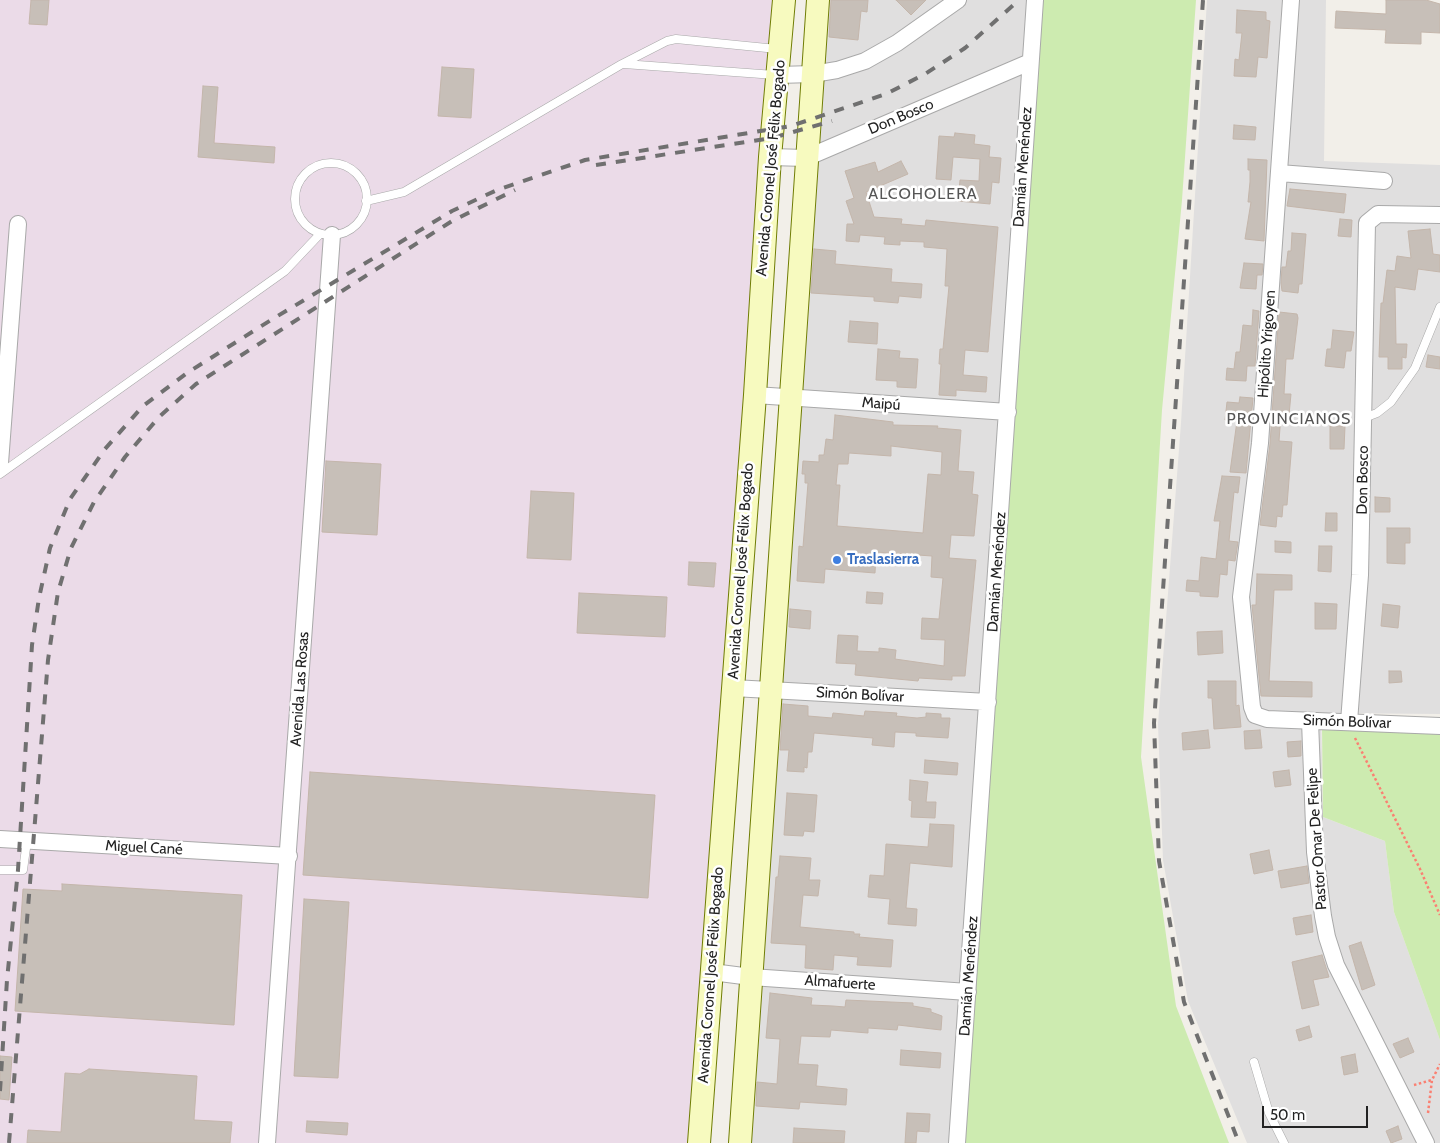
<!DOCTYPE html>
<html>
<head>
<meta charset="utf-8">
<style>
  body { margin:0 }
  #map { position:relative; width:1440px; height:1143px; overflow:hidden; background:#f2efe9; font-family:Cabin,sans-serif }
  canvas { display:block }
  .scale { position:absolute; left:1262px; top:1106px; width:106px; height:22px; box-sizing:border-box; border:2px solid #222; border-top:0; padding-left:6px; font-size:15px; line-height:18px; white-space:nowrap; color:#222; -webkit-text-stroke:4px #fff; paint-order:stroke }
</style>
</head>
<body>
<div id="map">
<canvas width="1440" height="1143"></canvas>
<div class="scale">50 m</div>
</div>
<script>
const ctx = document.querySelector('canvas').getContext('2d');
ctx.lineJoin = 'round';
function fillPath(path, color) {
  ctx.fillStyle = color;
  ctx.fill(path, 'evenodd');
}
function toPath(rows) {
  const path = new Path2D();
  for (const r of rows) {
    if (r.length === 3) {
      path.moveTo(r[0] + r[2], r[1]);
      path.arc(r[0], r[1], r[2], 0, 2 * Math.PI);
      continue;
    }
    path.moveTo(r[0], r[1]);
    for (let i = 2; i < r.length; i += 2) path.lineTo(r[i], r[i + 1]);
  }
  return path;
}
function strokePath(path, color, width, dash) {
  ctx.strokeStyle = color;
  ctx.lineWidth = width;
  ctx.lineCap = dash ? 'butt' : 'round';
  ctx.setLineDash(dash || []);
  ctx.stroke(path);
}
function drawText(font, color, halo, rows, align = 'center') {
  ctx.font = font + ' Cabin,sans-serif';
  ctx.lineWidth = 5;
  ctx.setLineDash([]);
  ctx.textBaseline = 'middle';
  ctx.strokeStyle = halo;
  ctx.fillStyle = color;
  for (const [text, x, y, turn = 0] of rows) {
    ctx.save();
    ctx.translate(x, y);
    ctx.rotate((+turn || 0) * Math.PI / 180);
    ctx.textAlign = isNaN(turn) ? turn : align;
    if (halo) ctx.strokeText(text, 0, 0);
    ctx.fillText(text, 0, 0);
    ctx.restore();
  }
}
fillPath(toPath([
  [818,0,1035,0,957,1143,740,1143],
  [1207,0,1326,0,1324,161,1440,165,1440,714,1321,713,1323,817,1385,841,1394,912,1440,1040,1440,1143,1247,1143,1188,1001,1163,860,1158,724,1181,423]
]), '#e0dfdf');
fillPath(toPath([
  [0,0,784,0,699,1143,0,1143]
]), '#ebdbe8');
fillPath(toPath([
  [1042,0,1196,0,1182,200,1162,410,1141,757,1176,1006,1229,1143,963,1143],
  [1322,727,1440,730,1440,1040,1394,912,1385,841,1323,817]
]), '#cdebb0');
const building = toPath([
  [31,0,49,0,47,25,29,24,31,0],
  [831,0,868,0,867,12,861,11,858,40,829,37,831,0],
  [896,0,926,0,911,15,896,0],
  [1386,0,1426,0,1440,4,1440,33,1421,32,1421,44,1385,43,1386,30,1335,28,1336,11,1386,14,1386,0],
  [1237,10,1266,12,1266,20,1270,21,1267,58,1258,57,1256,77,1234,76,1235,59,1239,60,1242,33,1236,33,1237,10],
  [442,67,474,69,471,118,438,116,442,67],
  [203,86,218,87,214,143,275,147,274,163,198,157,203,86],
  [1234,125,1256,127,1255,140,1233,139,1234,125],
  [955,133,975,135,974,144,990,146,989,157,1001,158,999,183,992,182,990,204,958,201,960,180,979,181,980,159,953,157,951,180,936,179,939,136,954,137,955,133],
  [1248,159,1267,160,1264,241,1245,239,1251,202,1248,202,1250,182,1250,170,1248,170,1248,159],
  [901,161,908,174,866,192,874,217,902,219,901,224,925,226,926,220,998,227,988,352,965,350,963,375,987,377,986,392,956,390,956,396,939,395,941,364,939,364,940,349,943,349,949,286,945,286,947,249,924,247,924,242,900,241,900,245,884,244,885,237,860,235,859,242,846,241,847,224,854,224,846,201,854,198,845,171,875,162,878,172,901,161],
  [1290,189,1346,194,1344,213,1287,206,1290,189],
  [1340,219,1352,220,1351,237,1338,236,1340,219],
  [1430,229,1433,254,1440,255,1440,272,1418,269,1415,290,1395,287,1396,344,1407,344,1406,358,1402,357,1402,369,1388,369,1388,357,1379,357,1381,303,1383,303,1387,270,1395,271,1397,256,1411,258,1408,231,1430,229],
  [1292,233,1306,234,1302,284,1299,284,1298,293,1282,291,1281,283,1282,267,1286,267,1288,251,1291,251,1292,233],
  [814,249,836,251,835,264,892,269,891,282,922,284,921,298,899,296,898,303,874,301,874,297,811,293,814,249],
  [1244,263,1263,264,1262,275,1257,275,1256,289,1240,288,1244,263],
  [1253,310,1259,311,1255,366,1247,366,1246,381,1226,380,1227,368,1234,369,1236,352,1240,352,1243,325,1252,326,1253,310],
  [1279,312,1297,314,1298,318,1293,359,1286,359,1284,394,1291,394,1289,415,1281,414,1279,441,1292,442,1287,505,1283,505,1282,517,1277,516,1276,527,1260,525,1270,444,1279,312],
  [850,321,878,323,877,344,848,342,850,321],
  [1333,330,1354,332,1351,351,1346,351,1344,368,1325,366,1327,349,1331,349,1333,330],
  [878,349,900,351,899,358,918,359,916,388,897,387,897,381,876,380,878,349],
  [1428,355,1440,357,1440,369,1426,367,1428,355],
  [1240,397,1253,398,1246,473,1230,472,1237,421,1225,420,1227,402,1239,403,1240,397],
  [835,415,893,422,893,425,938,426,937,428,961,430,958,471,974,472,972,494,978,495,974,536,951,535,949,558,976,560,965,676,952,676,952,680,919,678,918,681,855,675,856,664,836,663,838,635,858,636,857,651,879,652,879,648,896,650,895,659,944,666,945,640,921,639,922,618,939,619,943,578,931,577,932,556,876,552,875,573,825,569,824,583,797,581,799,546,803,547,808,483,805,483,805,474,802,474,803,461,819,462,819,455,824,455,826,439,833,440,835,415],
  [891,446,942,452,941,475,928,474,923,533,837,526,840,485,836,485,838,464,848,464,849,453,891,456,891,446],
  [1330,426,1345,426,1344,449,1330,449,1330,426],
  [326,461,381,464,377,535,322,532,326,461],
  [1222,476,1240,477,1238,493,1234,492,1229,541,1238,542,1235,561,1228,560,1227,575,1220,574,1218,597,1200,596,1200,592,1186,591,1187,580,1199,581,1201,557,1216,559,1220,521,1214,521,1222,476],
  [531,491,574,493,571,560,527,558,531,491],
  [1375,497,1390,498,1390,512,1375,512,1375,497],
  [1326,513,1337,513,1337,531,1325,531,1326,513],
  [1387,528,1410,528,1410,543,1405,543,1405,564,1387,563,1387,528],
  [1275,541,1291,542,1291,553,1275,552,1275,541],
  [1319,546,1332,546,1331,572,1318,571,1319,546],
  [689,562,716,563,714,587,688,585,689,562],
  [1257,574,1292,575,1292,590,1274,590,1269,681,1312,682,1312,697,1261,696,1252,605,1256,605,1257,574],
  [867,592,883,593,882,604,866,603,867,592],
  [579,593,667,597,665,637,577,633,579,593],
  [1315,603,1337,604,1336,629,1315,629,1315,603],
  [1383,604,1400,606,1398,628,1381,626,1383,604],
  [790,609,811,611,810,629,789,627,790,609],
  [1222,631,1223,653,1198,655,1197,632,1222,631],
  [1389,671,1401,671,1402,682,1389,683,1389,671],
  [1208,681,1236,681,1236,706,1239,705,1241,727,1214,729,1212,698,1208,698,1208,681],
  [783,704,808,706,808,716,832,718,833,713,864,716,865,711,897,713,896,716,917,718,926,717,926,713,941,714,941,718,950,718,948,738,916,736,916,733,895,732,894,747,872,745,873,738,814,733,812,752,808,752,807,768,804,767,804,772,787,771,789,750,780,750,783,704],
  [1208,730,1210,748,1183,750,1182,733,1208,730],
  [1260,730,1262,748,1245,749,1244,731,1260,730],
  [1301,741,1301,756,1288,757,1287,742,1301,741],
  [925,760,958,763,957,775,924,773,925,760],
  [1289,770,1291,785,1275,787,1273,772,1289,770],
  [310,772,655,795,648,898,303,875,310,772],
  [910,780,928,782,926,802,936,802,935,818,911,817,912,801,909,800,910,780],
  [787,793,817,795,814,832,804,831,803,836,784,835,787,793],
  [930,824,954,825,952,867,910,863,906,908,917,909,916,926,888,924,890,899,868,897,870,875,884,876,886,844,928,847,930,824],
  [1269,850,1273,870,1254,874,1250,854,1269,850],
  [780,856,811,858,809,880,820,880,818,896,803,895,800,927,854,932,854,934,860,934,859,937,893,940,891,967,857,965,858,957,834,955,833,970,805,968,806,945,771,943,776,877,778,877,780,856],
  [1307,866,1309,883,1281,888,1278,871,1307,866],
  [62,884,242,895,234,1025,15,1011,23,889,62,891,62,884],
  [304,899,349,902,338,1078,294,1076,304,899],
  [1311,915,1313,932,1296,935,1293,918,1311,915],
  [1361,942,1375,985,1362,990,1349,946,1361,942],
  [1322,955,1329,977,1313,980,1319,1005,1302,1009,1292,962,1322,955],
  [770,993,812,998,811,1005,833,1006,845,1007,846,1000,913,1003,913,1006,931,1009,931,1012,942,1016,941,1030,898,1025,897,1030,868,1028,868,1033,831,1030,830,1037,801,1036,798,1064,818,1065,816,1086,847,1089,846,1105,800,1102,799,1109,756,1106,757,1082,777,1084,780,1039,766,1038,770,993],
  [1309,1026,1312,1037,1299,1041,1296,1030,1309,1026],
  [1408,1038,1414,1052,1400,1058,1393,1044,1408,1038],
  [901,1050,941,1053,940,1068,900,1065,901,1050],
  [1355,1054,1358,1072,1344,1075,1341,1057,1355,1054],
  [0,1056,12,1057,9,1100,0,1099,0,1056],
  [89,1069,197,1076,194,1120,232,1122,230,1143,27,1143,28,1130,61,1132,65,1073,80,1074,89,1069],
  [907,1113,930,1114,929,1132,917,1131,916,1143,905,1143,907,1113],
  [307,1121,348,1123,347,1135,306,1132,307,1121],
  [1398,1126,1402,1139,1391,1143,1386,1131,1398,1126],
  [794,1128,845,1131,844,1143,793,1143,794,1128]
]);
fillPath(building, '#c7bfb8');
strokePath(building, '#c4b6ab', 1);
const lane = toPath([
  [624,64,775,75],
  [331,199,36],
  [366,201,404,192,622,64,667,41,676,39,777,49],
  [1364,418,1377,413,1391,402,1415,368,1440,307],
  [0,474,285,271,320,234],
  [0,870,23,870,27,841],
  [1254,1062,1269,1113,1284,1143]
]);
const street = toPath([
  [1291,0,1260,443,1241,597,1252,707,1255,715,1267,719,1440,726],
  [778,75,813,74,837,70,865,61,897,43,958,0],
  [770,157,806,158,1030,62],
  [1279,173,1384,181],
  [755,395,1008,412],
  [0,463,18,224],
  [733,688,988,702],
  [1310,721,1315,852,1323,916,1327,937,1336,965,1426,1143],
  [1349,722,1360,575,1367,223,1378,214,1440,215],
  [0,839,289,856],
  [712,972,751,977,968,992],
  [267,1143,332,235],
  [957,1143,1035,0]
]);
const secondary = toPath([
  [699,1143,755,395,770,157,784,0],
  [740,1143,818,0]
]);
strokePath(lane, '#a9a9a9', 9);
strokePath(street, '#a9a9a9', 18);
strokePath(secondary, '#707d05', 24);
strokePath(toPath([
  [1355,738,1420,869,1440,915],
  [1414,1085,1432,1080],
  [1428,1113,1432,1080,1440,1064]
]), '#fa8072', 2.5, [2.5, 2.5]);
strokePath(lane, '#fff', 8);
strokePath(street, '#fff', 16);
strokePath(secondary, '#f7fabf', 22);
strokePath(toPath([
  [1203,0,1154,723,1159,861,1184,1002,1239,1143],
  [596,165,772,138,832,121],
  [0,1091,7,980,18,870,32,645,39,598,50,548,70,499,105,449,143,406,187,373,271,320,452,211,497,190,585,160,791,126,886,94,925,74,965,48,1019,0],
  [9,1143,48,660,58,592,71,548,94,502,125,457,159,417,196,384,452,221,515,190]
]), '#707070', 4, [10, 10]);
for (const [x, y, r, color] of [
  [837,560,5,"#3f7fe0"]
]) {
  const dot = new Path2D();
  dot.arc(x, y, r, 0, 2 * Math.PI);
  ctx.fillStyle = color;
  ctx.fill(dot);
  strokePath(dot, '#fff', 2);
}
drawText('15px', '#222', '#fff', [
  ["Don Bosco",901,117,-23],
  ["Damián Menéndez",1023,167,-86],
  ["Avenida Coronel José Félix Bogado",771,168,-85],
  ["Hipólito Yrigoyen",1267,344,-86],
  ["Maipú",881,404,4],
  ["Don Bosco",1363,480,-89],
  ["Avenida Coronel José Félix Bogado",741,571,-86],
  ["Damián Menéndez",997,572,-86],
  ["Avenida Las Rosas",300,689,-86],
  ["Simón Bolívar",860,695,3],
  ["Simón Bolívar",1347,722,2],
  ["Pastor Omar De Felipe",1317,839,-94],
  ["Miguel Cané",144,848,3],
  ["Avenida Coronel José Félix Bogado",711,975,-86],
  ["Damián Menéndez",969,976,-86],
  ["Almafuerte",840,983,4]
]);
drawText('bold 15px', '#366cbe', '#fff', [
  ["Traslasierra",847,560]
], 'left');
ctx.letterSpacing = '1px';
drawText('16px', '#555', '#fff', [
  ["ALCOHOLERA",923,194],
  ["PROVINCIANOS",1289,419]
]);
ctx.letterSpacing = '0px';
</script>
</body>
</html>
